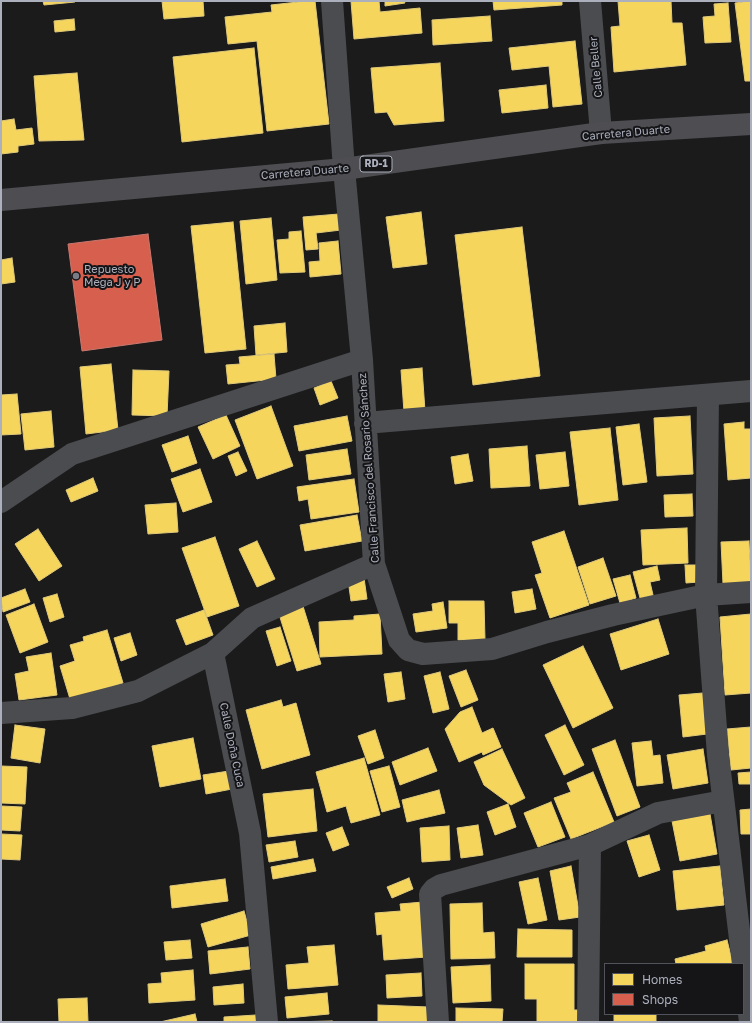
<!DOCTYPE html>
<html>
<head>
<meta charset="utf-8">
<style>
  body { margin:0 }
  #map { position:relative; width:752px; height:1023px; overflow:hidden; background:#1b1b1c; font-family:"Golos Text",sans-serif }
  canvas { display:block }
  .frame { position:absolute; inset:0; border:2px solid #acb0bd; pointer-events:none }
  .legend { position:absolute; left:604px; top:963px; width:140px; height:52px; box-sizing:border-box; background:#151518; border:1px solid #51535a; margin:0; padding:5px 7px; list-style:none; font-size:12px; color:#acb0bd }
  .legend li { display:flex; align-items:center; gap:8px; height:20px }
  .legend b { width:20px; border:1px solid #51535a }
</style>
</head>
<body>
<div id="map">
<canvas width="752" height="1023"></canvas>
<div class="frame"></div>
<ul class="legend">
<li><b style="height:11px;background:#f6d55c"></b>Homes</li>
<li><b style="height:11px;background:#d6604d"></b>Shops</li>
</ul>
</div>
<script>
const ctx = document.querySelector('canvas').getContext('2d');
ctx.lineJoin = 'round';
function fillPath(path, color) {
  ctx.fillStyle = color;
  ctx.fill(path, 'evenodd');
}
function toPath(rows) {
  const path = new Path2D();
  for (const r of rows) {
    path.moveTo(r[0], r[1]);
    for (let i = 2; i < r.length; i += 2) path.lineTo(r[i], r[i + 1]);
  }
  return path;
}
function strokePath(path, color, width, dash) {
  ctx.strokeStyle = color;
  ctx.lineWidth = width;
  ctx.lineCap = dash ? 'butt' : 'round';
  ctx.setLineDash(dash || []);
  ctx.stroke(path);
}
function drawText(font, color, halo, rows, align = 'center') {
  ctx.font = font + ' "Golos Text",sans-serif';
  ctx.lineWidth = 4;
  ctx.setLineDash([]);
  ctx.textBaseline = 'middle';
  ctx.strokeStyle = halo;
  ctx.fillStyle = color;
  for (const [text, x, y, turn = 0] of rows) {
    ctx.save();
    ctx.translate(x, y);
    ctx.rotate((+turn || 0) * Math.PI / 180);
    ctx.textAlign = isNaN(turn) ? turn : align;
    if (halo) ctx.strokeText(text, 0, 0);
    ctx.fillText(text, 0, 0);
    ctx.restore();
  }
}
const homes = toPath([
  [43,1,75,1,75,2,44,5,43,1],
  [162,1,203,1,204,16,164,19,162,1],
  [307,1,315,1,329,124,267,131,257,41,228,44,225,17,272,12,271,5,307,1],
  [351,1,379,1,380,12,420,8,422,33,354,39,351,1],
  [385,1,404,1,405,3,385,6,385,1],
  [493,1,562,1,562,5,494,10,493,1],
  [618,1,671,1,672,23,682,23,686,65,614,72,611,27,620,26,618,1],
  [751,1,751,81,745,81,735,3,751,1],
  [728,3,731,42,705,43,703,17,715,16,714,4,728,3],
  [490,16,492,41,433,45,432,20,490,16],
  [74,19,75,30,55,32,54,21,74,19],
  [575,41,582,104,553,107,549,66,512,70,509,48,575,41],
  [254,48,263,133,182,142,173,57,254,48],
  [440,63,444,121,394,125,387,112,375,113,371,68,440,63],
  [77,73,84,140,39,141,34,76,77,73],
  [546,85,548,108,502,113,499,90,546,85],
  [14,119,16,130,32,128,34,144,18,146,18,152,1,154,1,121,14,119],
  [421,212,427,264,393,268,386,217,421,212],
  [339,214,341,230,316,233,318,249,306,250,303,217,339,214],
  [271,218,277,280,246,284,240,221,271,218],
  [233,222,246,349,205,353,191,226,233,222],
  [522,227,540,376,473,385,455,235,522,227],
  [301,231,305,272,280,273,277,240,289,239,289,232,301,231],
  [338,241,341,274,310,277,309,262,320,261,319,243,338,241],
  [12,258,15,282,1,284,1,260,12,258],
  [285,323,287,352,256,355,254,326,285,323],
  [274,354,276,379,228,384,226,365,240,364,239,357,274,354],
  [111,364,118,430,86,434,80,367,111,364],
  [422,368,425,411,404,412,401,370,422,368],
  [133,370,169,371,167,416,132,415,133,370],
  [331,381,338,398,320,405,314,388,331,381],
  [17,394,21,434,1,435,1,395,17,394],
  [271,406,293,466,257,479,235,420,271,406],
  [51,411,54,447,25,450,21,414,51,411],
  [226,415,240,446,213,459,198,427,226,415],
  [347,416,352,441,299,451,294,426,347,416],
  [690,416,693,474,657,476,654,418,690,416],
  [744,422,744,429,751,429,751,478,728,480,724,424,744,422],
  [639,424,647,482,623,485,616,427,639,424],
  [610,428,618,500,579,505,570,432,610,428],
  [188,436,197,463,172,472,162,445,188,436],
  [527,446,530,486,491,488,489,449,527,446],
  [347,449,351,474,309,480,306,455,347,449],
  [238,452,247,471,236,476,228,456,238,452],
  [565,452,569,486,540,489,536,455,565,452],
  [468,454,473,481,455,484,451,457,468,454],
  [200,469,212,502,183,512,171,479,200,469],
  [93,478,98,491,71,502,66,490,93,478],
  [354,479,359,512,311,519,308,499,299,501,297,487,354,479],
  [692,494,693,516,665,517,664,495,692,494],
  [176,503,178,532,148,534,145,505,176,503],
  [357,515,362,541,305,551,300,525,357,515],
  [687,528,688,563,643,565,641,530,687,528],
  [38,529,62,566,39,581,15,544,38,529],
  [564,531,589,605,550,618,535,575,542,573,532,542,564,531],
  [215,537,239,606,207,617,182,548,215,537],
  [257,541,275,579,257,587,239,549,257,541],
  [749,541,751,582,723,584,721,542,749,541],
  [603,558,616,596,590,604,578,567,603,558],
  [685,565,698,565,699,582,686,583,685,565],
  [657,566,660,580,650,582,653,595,640,598,633,572,657,566],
  [630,575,636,598,620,603,613,579,630,575],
  [364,578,367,599,351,601,348,580,364,578],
  [25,589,30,602,3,612,1,598,25,589],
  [532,589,536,609,515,613,512,592,532,589],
  [57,594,64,617,50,622,43,598,57,594],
  [449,601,484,601,485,640,458,640,458,623,449,623,449,601],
  [443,602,447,628,416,632,413,614,433,611,432,604,443,602],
  [302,603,321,664,297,671,278,611,302,603],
  [34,604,48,642,20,653,6,615,34,604],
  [204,610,213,635,186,645,176,620,204,610],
  [380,614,382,654,320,657,319,622,354,620,354,616,380,614],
  [751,614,751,693,725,695,720,617,751,614],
  [658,619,669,654,621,670,610,634,658,619],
  [280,627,291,661,277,666,266,631,280,627],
  [107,630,123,683,70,699,60,666,75,661,70,645,84,641,83,637,107,630],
  [130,633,137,655,121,661,114,638,130,633],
  [583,646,613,708,573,728,543,665,583,646],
  [51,653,57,695,19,700,15,674,29,671,26,657,51,653],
  [466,670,478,700,461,707,449,676,466,670],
  [401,672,405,699,388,702,384,674,401,672],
  [440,672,449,709,433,713,424,676,440,672],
  [703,693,707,734,683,737,679,695,703,693],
  [281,700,283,707,296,703,310,755,262,769,246,710,281,700],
  [472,707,482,733,493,728,501,747,483,755,482,752,459,762,445,729,460,712,472,707],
  [15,725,45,729,40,763,11,758,15,725],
  [565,725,584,765,564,775,545,735,565,725],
  [751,727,751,768,731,770,727,729,751,727],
  [375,730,384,758,368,764,358,736,375,730],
  [193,738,201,779,160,787,152,746,193,738],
  [615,740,640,807,617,816,592,749,615,740],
  [651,741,653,756,660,755,663,783,637,786,632,743,651,741],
  [428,748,437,771,400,785,392,762,428,748],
  [502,749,525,798,511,805,484,785,474,762,502,749],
  [703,749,708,783,673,789,667,755,703,749],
  [364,758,380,815,351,823,346,806,327,812,316,772,364,758],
  [1,766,27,767,25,804,1,803,1,766],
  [389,766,400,807,382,812,370,771,389,766],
  [229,771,232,789,206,794,203,775,229,771],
  [593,772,614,822,571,839,554,798,571,792,567,783,593,772],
  [751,772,751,784,739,784,738,773,751,772],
  [313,789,317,831,268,837,263,794,313,789],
  [439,790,445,813,407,822,402,800,439,790],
  [551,802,565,837,538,847,524,813,551,802],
  [508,804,516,827,495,835,487,812,508,804],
  [1,806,22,807,20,831,1,830,1,806],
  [751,809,751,834,741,834,740,810,751,809],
  [710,814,717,854,680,861,672,821,710,814],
  [478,825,483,855,461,858,457,828,478,825],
  [449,826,450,860,422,862,420,828,449,826],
  [342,827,349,845,333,851,326,833,342,827],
  [1,834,22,835,20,860,1,859,1,834],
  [649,835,660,870,639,877,627,841,649,835],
  [295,841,298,857,269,862,266,845,295,841],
  [313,859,316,871,273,879,271,867,313,859],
  [571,866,580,917,559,920,550,871,571,866],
  [720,866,724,905,677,910,673,871,720,866],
  [409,878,413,889,392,898,387,887,409,878],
  [538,878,547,920,528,924,519,882,538,878],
  [225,879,228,901,172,908,170,886,225,879],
  [423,902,427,957,384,960,382,934,377,935,375,913,401,911,400,904,423,902],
  [482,903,483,933,494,932,495,958,451,959,450,904,482,903],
  [244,911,251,935,208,947,201,924,244,911],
  [518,929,572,930,572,957,517,957,518,929],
  [190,940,192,958,166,960,164,942,190,940],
  [727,940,733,964,676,964,675,959,706,951,705,946,727,940],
  [334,945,338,985,288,989,286,965,309,963,307,947,334,945],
  [248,947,250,969,210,974,208,951,248,947],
  [525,964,574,964,574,1010,581,1010,581,1022,537,1022,537,999,525,999,525,964],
  [490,965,491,1001,453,1003,451,967,490,965],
  [193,970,195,1000,149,1003,148,984,162,983,161,973,193,970],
  [421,973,422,996,387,998,386,975,421,973],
  [243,984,244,1003,214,1005,213,987,243,984],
  [327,993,329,1014,287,1018,285,997,327,993],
  [87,998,88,1022,59,1022,58,999,87,998],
  [378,1005,429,1007,428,1022,378,1022,378,1005],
  [456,1008,503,1009,502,1022,456,1022,456,1008],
  [195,1014,197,1022,160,1022,195,1014],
  [614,1014,656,1014,656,1022,614,1022,614,1014],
  [256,1015,257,1022,224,1022,224,1017,256,1015],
  [332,1021,332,1022,289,1022,332,1021]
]);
fillPath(homes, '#f6d55c');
strokePath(homes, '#e0ca79', 1);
const shops = toPath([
  [148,234,162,340,82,351,68,244,148,234]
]);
fillPath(shops, '#d6604d');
strokePath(shops, '#c9786f', 1);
strokePath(toPath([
  [332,1,344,169,362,360,374,564,399,640,408,650,423,654,492,649,547,632,613,615,706,595,751,592],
  [590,1,601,133],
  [708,395,706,595,718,755,743,964],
  [365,423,751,391],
  [1,502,72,454,362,360],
  [1,713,72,708,138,691,213,653],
  [743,965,750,1022],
  [267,1022,250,833,213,653,252,618,374,564],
  [438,1022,430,894,434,889,441,885,590,845,658,813,723,801],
  [588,1022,590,845]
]), '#4b4c4f', 22);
strokePath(toPath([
  [1,200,344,169,601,133,751,124]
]), '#4e4e52', 22);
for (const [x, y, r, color] of [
  [76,276,4,"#797c85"]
]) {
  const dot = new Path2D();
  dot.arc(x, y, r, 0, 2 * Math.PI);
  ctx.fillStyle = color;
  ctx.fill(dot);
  strokePath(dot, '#151518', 1.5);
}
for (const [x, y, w] of [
  [376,164,32]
]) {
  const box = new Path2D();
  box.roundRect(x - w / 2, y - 8, w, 16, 3);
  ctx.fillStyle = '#151518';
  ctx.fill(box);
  strokePath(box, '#acb0bd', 1);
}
drawText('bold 10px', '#acb0bd', null, [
  ["RD-1",376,164]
]);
drawText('11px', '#acb0bd', '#151518', [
  ["Calle Beller",596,67,-95],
  ["Carretera Duarte",626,133,-5],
  ["Carretera Duarte",305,172,-5],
  ["Calle Francisco del Rosario Sánchez",369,468,-94],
  ["Calle Doña Cuca",232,745,78]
]);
drawText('11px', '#acb0bd', '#151518', [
  ["Repuesto",84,270],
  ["Mega J y P",84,283]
], 'left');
</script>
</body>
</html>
